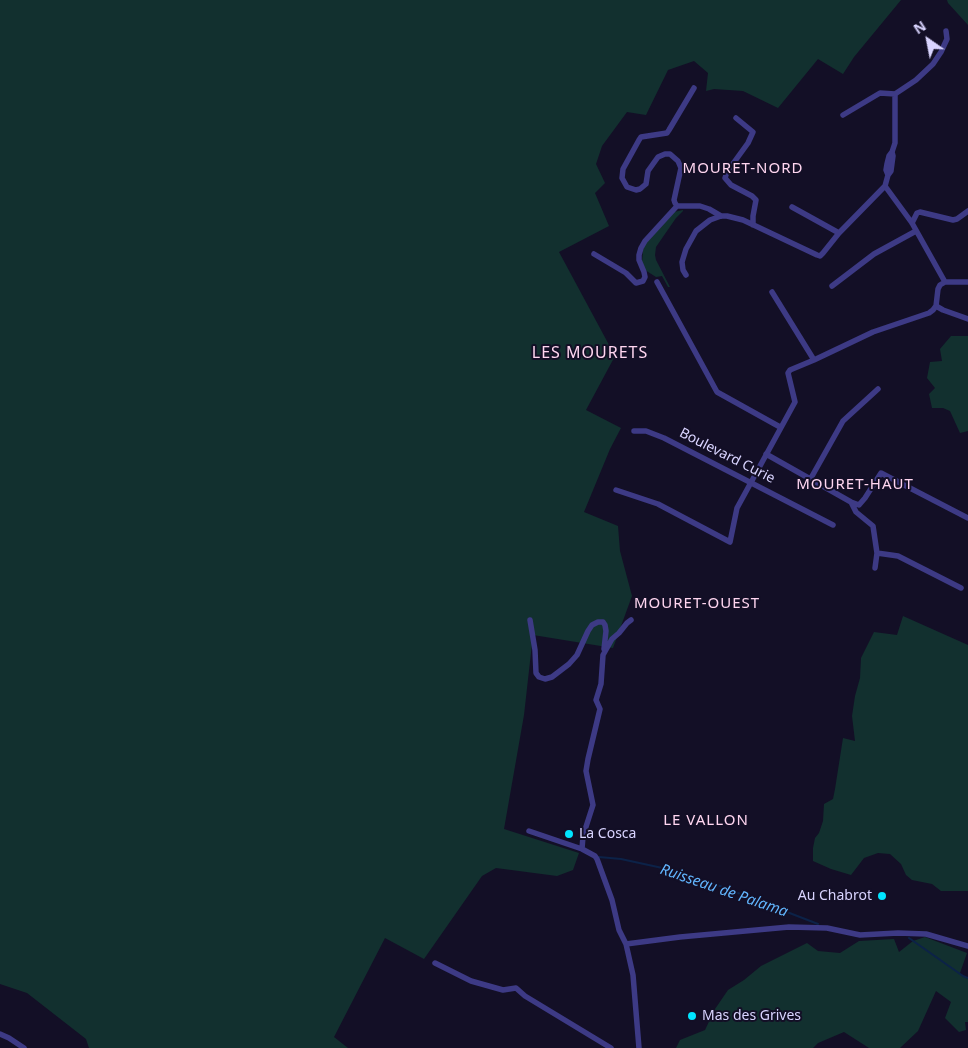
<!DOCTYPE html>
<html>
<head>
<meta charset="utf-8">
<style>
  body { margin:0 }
  #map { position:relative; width:968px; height:1048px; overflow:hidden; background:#130f26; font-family:"Noto Sans",sans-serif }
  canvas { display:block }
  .north { position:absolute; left:903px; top:15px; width:50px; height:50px; -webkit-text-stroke:4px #130f26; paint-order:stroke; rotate:327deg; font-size:14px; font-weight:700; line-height:20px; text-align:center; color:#d9d4ff }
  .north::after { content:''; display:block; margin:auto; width:18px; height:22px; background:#d9d4ff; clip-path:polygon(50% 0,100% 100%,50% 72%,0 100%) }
</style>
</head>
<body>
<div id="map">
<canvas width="968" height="1048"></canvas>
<div class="north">N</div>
</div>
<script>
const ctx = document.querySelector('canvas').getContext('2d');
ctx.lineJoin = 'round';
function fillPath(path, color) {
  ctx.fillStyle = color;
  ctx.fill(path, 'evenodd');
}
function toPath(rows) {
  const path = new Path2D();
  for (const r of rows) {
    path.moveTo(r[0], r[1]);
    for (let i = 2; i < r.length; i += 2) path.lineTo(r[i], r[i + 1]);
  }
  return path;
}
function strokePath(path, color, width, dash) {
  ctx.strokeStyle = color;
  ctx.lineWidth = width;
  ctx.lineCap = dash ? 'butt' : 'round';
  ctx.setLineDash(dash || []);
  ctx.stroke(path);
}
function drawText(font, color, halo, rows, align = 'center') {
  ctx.font = font + ' "Noto Sans",sans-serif';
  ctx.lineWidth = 4;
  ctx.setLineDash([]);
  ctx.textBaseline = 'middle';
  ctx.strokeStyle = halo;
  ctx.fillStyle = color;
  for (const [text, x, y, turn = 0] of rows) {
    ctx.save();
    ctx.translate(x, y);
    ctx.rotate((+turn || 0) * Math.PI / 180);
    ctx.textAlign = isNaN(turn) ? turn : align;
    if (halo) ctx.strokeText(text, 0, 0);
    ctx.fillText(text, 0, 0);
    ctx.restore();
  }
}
fillPath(toPath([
  [0,0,901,0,854,57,843,74,818,59,778,108,743,91,714,89,706,91,708,73,694,61,668,70,646,115,627,112,602,146,596,164,605,183,595,193,609,226,559,252,615,356,586,410,621,428,610,449,584,512,618,526,620,551,632,596,613,648,533,635,524,715,504,829,579,853,573,870,557,876,496,868,482,876,424,959,385,938,334,1037,348,1048,89,1048,86,1039,27,993,0,984],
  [947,0,968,0,968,25,948,3],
  [683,210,683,211,676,218,656,247,655,255,656,260,670,287,668,287,662,276,656,277,645,270,642,262,643,250,645,244,674,212],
  [951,336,968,336,968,431,960,433,950,411,943,408,932,408,929,394,935,388,927,378,930,362,942,361,940,349],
  [903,616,968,645,968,891,941,891,932,884,912,880,906,875,901,864,890,854,878,853,864,858,851,875,831,869,813,861,813,848,815,838,819,833,823,821,824,804,833,799,835,789,843,738,855,741,852,716,855,696,860,678,861,658,874,632,897,635],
  [925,937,967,953,960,973,968,979,968,1022,965,1022,966,1030,959,1032,945,1018,951,1002,936,991,918,1031,900,1048,869,1048,844,1032,818,1043,813,1048,676,1048,680,1040,705,1030,715,1009,728,990,744,980,761,966,807,943,818,951,840,953,859,941,894,939,899,952,913,941]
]), '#12302f');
strokePath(toPath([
  [599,857,621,859,667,869,712,883,818,924],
  [909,938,963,976,968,978]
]), '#0c2248', 2);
strokePath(toPath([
  [694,88,669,130,667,133,641,137,639,140,623,169,622,178,627,187,636,190,640,189,646,184,648,171,658,157,665,154,670,154,678,161,681,168,674,200,675,203,677,206,700,206,709,209,721,216],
  [843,115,880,93,895,94,916,80,933,64,941,52,947,39,946,31],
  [736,118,753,132,748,143,727,172,725,178,731,185,752,196,756,200,753,216,753,225],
  [888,175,886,170,887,164,889,156,892,152],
  [885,186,912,223,945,282],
  [885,186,888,175,891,171,893,156,892,152,895,143,895,94],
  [792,207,839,233],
  [912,223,917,213,920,212,953,220,957,219,968,211],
  [594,254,626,273,636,283,643,281,645,277,644,272,639,260,639,255,641,248,645,241,677,206],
  [686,275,683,270,682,262,686,249,696,231,710,220,721,216,727,216,743,220,817,255,820,256,823,253,839,233,885,186],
  [657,282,717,392,780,427],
  [945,282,968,282],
  [832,286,874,254,916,231],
  [772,292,814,360],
  [936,306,943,310,968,319],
  [634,431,646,431,664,438,833,525],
  [766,454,851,502,859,505,865,498,881,473,968,518],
  [811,478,843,421,878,389],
  [616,490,658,504,730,542,737,508,795,402,788,373,790,370,814,360,873,332,929,313,933,310,936,306,938,289,940,285,945,282],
  [851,502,856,512,873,526,877,553,898,556,961,588],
  [875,568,877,553],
  [530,620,535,650,536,673,539,677,545,679,552,677,569,664,577,655,588,631,592,625,598,622,603,622,605,625,606,631,604,649],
  [529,831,582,849,595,856,597,859,612,900,619,930,626,944,633,975,639,1048],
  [582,849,583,836,593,805,586,771,588,759,600,709,596,700,601,684,603,655,612,639,619,633,627,623,631,620],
  [626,944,680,937,789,927,827,928,860,935,898,933,926,934,968,946],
  [435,963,471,981,503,990,516,988,525,996,611,1048],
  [0,1034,9,1038,24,1048]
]), '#3d3a85', 5.5);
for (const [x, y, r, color] of [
  [569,834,5,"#00e5ff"],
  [882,896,5,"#00e5ff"],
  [692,1016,5,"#00e5ff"]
]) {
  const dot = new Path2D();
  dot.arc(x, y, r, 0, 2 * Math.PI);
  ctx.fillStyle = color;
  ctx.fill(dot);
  strokePath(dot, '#130f26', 2);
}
drawText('14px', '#d9d4ff', '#130f26', [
  ["Boulevard Curie",727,456,27]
]);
drawText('14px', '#d9d4ff', '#130f26', [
  ["La Cosca",579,834],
  ["Au Chabrot",872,896,"right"],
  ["Mas des Grives",702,1016]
], 'left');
ctx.letterSpacing = '1px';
drawText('15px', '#ffd6f0', '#130f26', [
  ["MOURET-NORD",743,169],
  ["MOURET-HAUT",855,485],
  ["MOURET-OUEST",697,604],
  ["LE VALLON",706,821]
]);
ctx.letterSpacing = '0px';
drawText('italic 15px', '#62b6ff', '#130f26', [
  ["Ruisseau de Palama",724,891,19]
]);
ctx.letterSpacing = '1px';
drawText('16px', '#ffd6f0', '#130f26', [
  ["LES MOURETS",590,353]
]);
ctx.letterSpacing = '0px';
</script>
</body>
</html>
